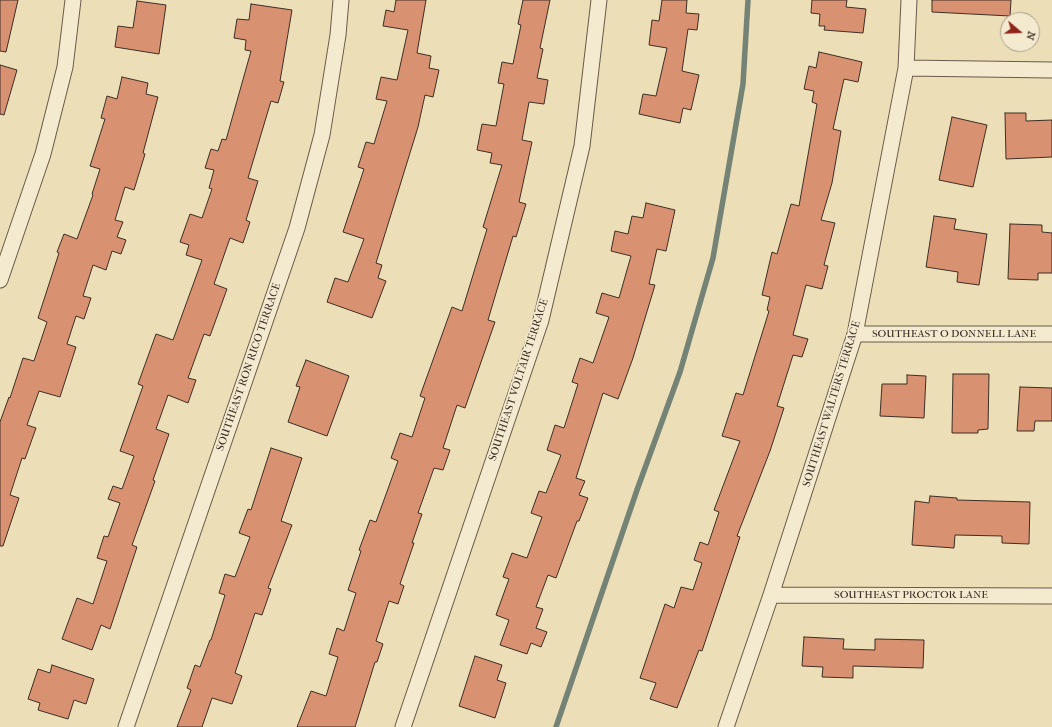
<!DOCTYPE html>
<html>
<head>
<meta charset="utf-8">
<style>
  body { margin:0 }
  #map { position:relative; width:1052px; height:727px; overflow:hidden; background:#ecdeb6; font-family:"IM FELL French Canon",serif }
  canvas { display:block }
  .north { position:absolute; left:1000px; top:12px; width:40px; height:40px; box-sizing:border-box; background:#f3ead0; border:1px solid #ab9f8c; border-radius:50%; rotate:109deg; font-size:11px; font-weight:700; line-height:16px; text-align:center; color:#3e2e25 }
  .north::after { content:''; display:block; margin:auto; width:14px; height:18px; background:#8f2418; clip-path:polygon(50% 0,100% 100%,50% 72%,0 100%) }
</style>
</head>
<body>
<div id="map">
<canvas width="1052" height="727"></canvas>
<div class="north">N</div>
</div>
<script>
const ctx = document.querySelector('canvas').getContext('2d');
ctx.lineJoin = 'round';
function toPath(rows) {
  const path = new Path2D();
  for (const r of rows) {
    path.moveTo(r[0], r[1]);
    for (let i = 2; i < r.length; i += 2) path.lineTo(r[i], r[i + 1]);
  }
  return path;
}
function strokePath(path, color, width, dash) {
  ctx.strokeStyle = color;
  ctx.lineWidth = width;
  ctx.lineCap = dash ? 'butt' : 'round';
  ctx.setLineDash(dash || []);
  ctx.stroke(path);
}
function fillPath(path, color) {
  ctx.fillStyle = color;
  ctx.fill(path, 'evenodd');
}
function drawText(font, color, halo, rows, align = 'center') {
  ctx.font = font + ' "IM FELL French Canon",serif';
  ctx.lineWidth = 3.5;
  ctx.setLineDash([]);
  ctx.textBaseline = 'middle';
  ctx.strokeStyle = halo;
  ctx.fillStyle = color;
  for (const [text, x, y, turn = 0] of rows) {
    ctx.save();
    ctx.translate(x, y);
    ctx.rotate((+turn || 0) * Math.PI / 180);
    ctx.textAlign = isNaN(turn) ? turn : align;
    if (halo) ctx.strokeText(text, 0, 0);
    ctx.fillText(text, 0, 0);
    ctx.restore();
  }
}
strokePath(toPath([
  [556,727,637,490,680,372,713,258,743,84,748,0]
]), '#758376', 5.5);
const building = toPath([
  [0,0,18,0,6,52,0,51,0,0],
  [396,0,426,0,417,53,431,56,429,68,439,70,433,97,425,95,418,127,376,263,382,265,378,278,386,281,372,318,327,302,335,278,348,282,364,239,343,232,364,169,358,167,366,142,374,144,387,101,376,99,381,77,397,80,408,30,383,26,386,10,394,12,396,0],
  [523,0,550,0,540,48,543,49,537,78,548,80,544,104,529,102,522,140,532,142,519,202,526,204,516,237,513,236,488,320,495,322,465,408,457,405,443,448,450,450,443,470,434,468,418,513,422,514,412,543,414,543,400,584,404,586,398,604,389,601,376,641,383,644,377,662,375,662,355,727,297,727,311,691,326,696,338,657,329,654,337,628,344,631,356,593,348,590,361,551,359,550,370,520,376,522,398,461,391,458,400,433,412,437,425,398,420,396,452,307,462,311,487,229,483,227,502,165,490,163,492,153,477,150,482,124,496,126,504,84,498,83,502,62,513,64,521,25,518,24,523,0],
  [662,0,687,0,686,13,699,14,697,30,688,29,682,71,699,75,691,110,683,108,680,123,639,114,643,94,656,96,667,48,649,45,652,20,659,21,662,0],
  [812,0,847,0,846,7,866,9,863,33,824,30,825,26,819,26,820,14,811,13,812,0],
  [932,0,1011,0,1010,16,932,12,932,0],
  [137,1,166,5,159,54,115,47,118,26,133,28,137,1],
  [251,4,292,10,280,81,284,82,278,103,271,101,248,178,258,181,246,220,250,222,243,243,230,238,214,284,227,289,210,336,204,334,188,378,196,380,188,403,168,395,156,429,169,434,153,480,155,481,132,545,137,547,110,629,101,625,92,650,62,639,77,598,93,604,107,561,97,558,104,536,108,537,120,503,108,499,113,486,122,489,134,456,120,451,143,386,138,384,156,334,173,340,202,260,186,255,189,245,180,242,190,214,202,218,212,189,209,188,214,170,205,168,211,149,218,151,222,139,226,140,251,51,245,50,246,40,234,38,237,19,249,20,251,4],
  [819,52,862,62,858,82,844,79,833,129,841,131,832,183,821,220,835,223,824,265,828,266,822,289,806,285,793,335,808,339,802,357,793,355,777,406,784,408,770,451,737,536,740,537,702,651,699,650,677,708,650,699,656,683,640,678,665,604,674,608,681,587,693,590,702,563,694,560,700,542,708,545,719,512,714,510,740,441,722,436,736,393,743,395,769,311,767,310,770,297,762,295,772,252,777,254,791,204,799,206,817,104,812,102,814,91,804,89,809,66,816,68,819,52],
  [0,65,17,70,4,115,0,114,0,65],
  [122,77,148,83,146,94,158,97,143,153,145,154,134,190,125,187,115,220,123,222,117,237,126,240,121,254,112,251,106,270,93,265,83,296,91,298,84,319,76,316,67,344,76,347,60,397,39,391,27,425,36,428,25,459,22,458,10,495,19,498,3,546,0,546,0,422,9,397,10,398,23,358,34,361,47,322,38,318,59,253,57,252,64,234,77,239,93,195,92,194,100,169,90,166,105,119,101,118,107,96,117,99,122,77],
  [1005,113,1026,113,1026,121,1052,120,1052,157,1006,159,1005,113],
  [952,117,987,125,973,187,939,180,952,117],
  [646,203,675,210,666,251,657,249,649,284,655,285,633,358,618,399,603,393,576,478,585,481,579,495,588,498,579,521,577,521,556,578,548,575,536,607,543,609,536,628,547,632,541,647,531,643,527,654,500,645,509,620,496,615,509,579,503,577,512,553,527,558,542,517,531,513,539,491,546,493,561,455,547,450,555,425,564,428,578,384,572,382,580,358,593,363,609,317,596,313,602,293,619,298,631,256,611,251,615,231,628,234,632,216,643,218,646,203],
  [934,216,956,219,954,229,987,234,979,285,957,282,958,272,926,267,934,216],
  [1010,224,1042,225,1042,232,1052,233,1052,273,1038,273,1038,280,1008,279,1010,224],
  [306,360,349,376,327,436,288,422,300,387,296,386,306,360],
  [953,374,989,374,988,429,978,430,978,433,952,433,953,374],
  [907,375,926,376,924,418,880,416,882,384,907,384,907,375],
  [1020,387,1052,388,1052,421,1035,421,1034,431,1017,431,1020,387],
  [271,448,302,458,281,521,292,525,268,588,271,589,262,615,255,613,235,673,242,676,232,704,212,698,202,727,177,727,191,690,187,688,195,665,200,667,210,640,211,640,225,595,219,593,225,574,235,577,250,537,239,533,248,509,251,510,271,448],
  [930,496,957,498,957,500,1030,502,1029,544,1002,543,1002,536,955,535,954,548,912,545,915,501,929,503,930,496],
  [804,637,844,639,843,649,875,650,875,639,924,640,923,668,853,666,853,678,822,677,823,667,802,666,804,637],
  [475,656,502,665,497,680,506,683,495,718,459,706,475,656],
  [52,665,94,679,86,704,74,700,68,719,38,710,40,703,28,699,38,669,50,673,52,665]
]);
fillPath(building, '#d89171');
strokePath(building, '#3e2e25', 1);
const street = toPath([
  [906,68,1052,70],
  [0,280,43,154,65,67,73,0],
  [855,334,1052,334],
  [771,595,1052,596],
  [126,727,297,228,322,135,338,35,341,0],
  [403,727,541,320,582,146,599,0],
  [726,727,771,595,855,334,906,68,909,0]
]);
strokePath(street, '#6a5a49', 17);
strokePath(street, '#f3ead0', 15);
drawText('11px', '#3e2e25', '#f3ead0', [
  ["SOUTHEAST O DONNELL LANE",954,334],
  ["SOUTHEAST RON RICO TERRACE",249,367,-71],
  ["SOUTHEAST VOLTAIR TERRACE",519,380,-72],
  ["SOUTHEAST WALTERS TERRACE",832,404,-73],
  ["SOUTHEAST PROCTOR LANE",911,595]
]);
</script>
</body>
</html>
